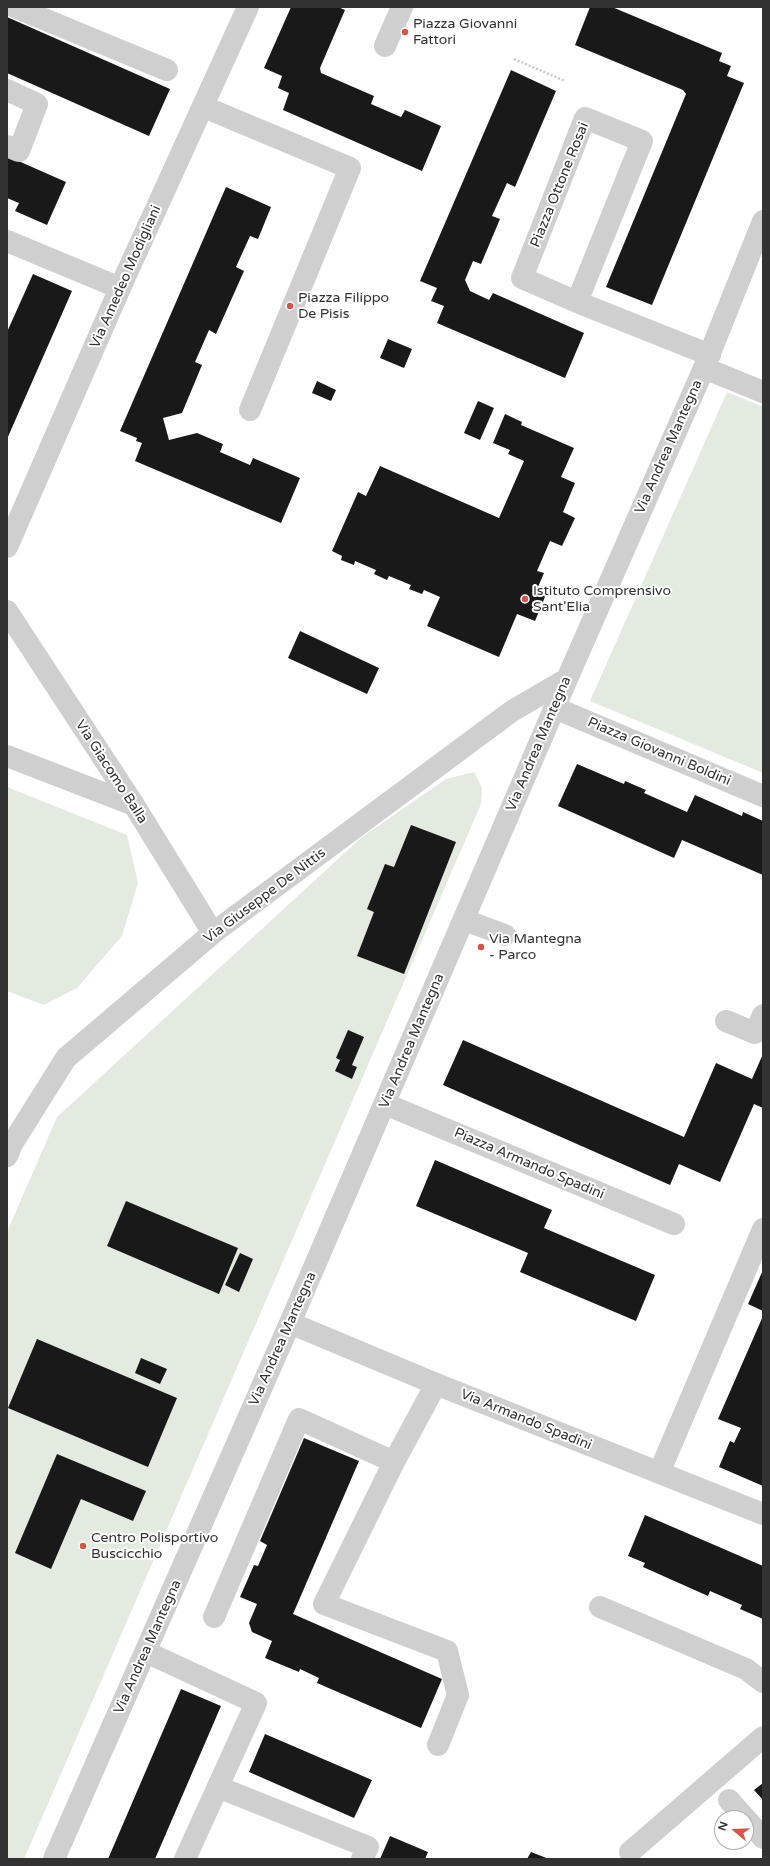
<!DOCTYPE html>
<html>
<head>
<meta charset="utf-8">
<style>
  body { margin:0 }
  #map { position:relative; width:770px; height:1866px; overflow:hidden; background:#fff; font-family:"Varela Round",sans-serif }
  canvas { display:block }
  .frame { position:absolute; inset:0; border:8px solid #323232; pointer-events:none }
  .north { position:absolute; left:714px; top:1810px; width:40px; height:40px; box-sizing:border-box; background:#fff; border:1px solid #adadad; border-radius:50%; rotate:289deg; font-size:11px; font-weight:700; line-height:16px; text-align:center; color:#323232 }
  .north::after { content:''; display:block; margin:auto; width:14px; height:18px; background:#d3564a; clip-path:polygon(50% 0,100% 100%,50% 72%,0 100%) }
</style>
</head>
<body>
<div id="map">
<canvas width="770" height="1866"></canvas>
<div class="frame"></div>
<div class="north">N</div>
</div>
<script>
const ctx = document.querySelector('canvas').getContext('2d');
ctx.lineJoin = 'round';
function fillPath(path, color) {
  ctx.fillStyle = color;
  ctx.fill(path, 'evenodd');
}
function toPath(rows) {
  const path = new Path2D();
  for (const r of rows) {
    path.moveTo(r[0], r[1]);
    for (let i = 2; i < r.length; i += 2) path.lineTo(r[i], r[i + 1]);
  }
  return path;
}
function strokePath(path, color, width, dash) {
  ctx.strokeStyle = color;
  ctx.lineWidth = width;
  ctx.lineCap = dash ? 'butt' : 'round';
  ctx.setLineDash(dash || []);
  ctx.stroke(path);
}
function drawText(font, color, halo, rows, align = 'center') {
  ctx.font = font + ' "Varela Round",sans-serif';
  ctx.lineWidth = 4;
  ctx.setLineDash([]);
  ctx.textBaseline = 'middle';
  ctx.strokeStyle = halo;
  ctx.fillStyle = color;
  for (const [text, x, y, turn = 0] of rows) {
    ctx.save();
    ctx.translate(x, y);
    ctx.rotate((+turn || 0) * Math.PI / 180);
    ctx.textAlign = isNaN(turn) ? turn : align;
    if (halo) ctx.strokeText(text, 0, 0);
    ctx.fillText(text, 0, 0);
    ctx.restore();
  }
}
fillPath(toPath([
  [727,392,763,407,763,773,590,701],
  [474,772,482,788,481,804,24,1859,7,1859,7,1232,57,1117,362,837,446,779],
  [7,787,127,835,138,883,122,936,77,988,44,1005,7,991]
]), '#e3eadf');
fillPath(toPath([
  [291,7,338,7,345,10,320,68,321,73,374,96,371,104,401,117,405,110,441,126,422,171,283,110,289,93,278,88,282,76,264,68],
  [590,7,612,7,722,53,719,61,731,66,727,76,744,83,652,305,606,287,686,94,683,90,575,45],
  [7,17,170,89,149,136,7,73],
  [511,70,556,91,515,187,507,183,492,216,500,219,481,264,473,261,465,280,470,291,489,300,493,293,584,333,565,378,437,323,444,306,431,301,437,288,420,281],
  [7,156,66,182,47,225,15,211,19,203,7,198],
  [226,187,271,207,258,239,250,236,236,267,244,271,216,334,209,330,195,362,202,365,182,413,163,418,169,440,197,433,223,444,220,452,250,465,253,458,300,478,281,523,135,461,142,443,136,441,137,438,120,431],
  [33,274,72,291,7,439,7,332],
  [388,339,412,349,404,368,380,358],
  [317,381,336,390,331,401,312,393],
  [478,401,494,408,480,440,464,433],
  [505,414,522,422,521,425,574,448,561,477,575,483,563,512,575,518,562,546,550,541,537,571,544,573,538,587,547,592,535,621,517,614,499,657,427,626,440,597,424,590,422,594,409,589,411,585,389,576,387,580,374,574,376,570,355,561,354,565,341,560,342,556,332,551,358,492,366,496,380,466,499,518,524,461,508,454,510,450,493,443],
  [300,631,379,668,367,694,288,658],
  [577,764,624,784,625,781,646,790,644,793,687,812,695,795,742,816,743,812,763,821,763,875,682,840,674,858,558,806],
  [411,825,456,842,404,974,357,956,374,912,367,909,385,864,394,867],
  [348,1030,364,1037,352,1065,357,1067,352,1079,335,1071,340,1060,336,1058],
  [463,1040,684,1137,716,1063,752,1079,763,1054,763,1108,754,1104,720,1182,679,1164,670,1185,443,1085],
  [435,1160,552,1210,544,1228,655,1275,636,1321,520,1272,528,1253,416,1206],
  [126,1201,238,1248,219,1294,107,1246],
  [240,1253,253,1259,239,1292,225,1285],
  [763,1270,763,1311,748,1304],
  [763,1316,763,1486,719,1467,730,1441,734,1443,741,1428,718,1419],
  [37,1339,177,1398,148,1467,8,1408],
  [141,1358,167,1369,160,1384,135,1373],
  [304,1438,359,1461,293,1614,442,1679,421,1728,317,1683,319,1678,300,1669,299,1672,265,1658,272,1641,252,1632,249,1623,257,1604,240,1597,254,1565,258,1566,267,1545,260,1541],
  [57,1454,146,1491,133,1521,81,1499,51,1569,15,1553],
  [645,1515,763,1566,763,1619,740,1609,742,1605,710,1591,708,1596,643,1567,645,1563,628,1556],
  [181,1689,221,1706,155,1859,108,1859],
  [265,1734,372,1780,354,1818,249,1772],
  [763,1783,763,1800,754,1790],
  [390,1836,428,1852,425,1859,380,1859],
  [531,1852,549,1859,527,1859]
]), '#191919');
strokePath(toPath([
  [514,59,565,81]
]), '#c9c9c9', 2.5, [2, 2]);
strokePath(toPath([
  [15,7,167,70],
  [385,46,402,7],
  [7,90,37,104,19,151,7,146],
  [204,107,350,168,250,410],
  [7,241,120,288],
  [577,302,522,278,585,118,642,141,577,302,710,355],
  [704,368,763,392],
  [7,547,120,288,248,7],
  [7,611,134,805,213,933],
  [555,708,763,796],
  [7,756,134,805],
  [464,920,505,935],
  [726,1021,755,1033,763,1015],
  [385,1104,674,1224],
  [7,1156,12,1144,66,1058,213,933,512,711,567,679],
  [290,1323,436,1384,763,1514],
  [436,1384,394,1462,324,1604,447,1651,458,1695,438,1745],
  [659,1473,763,1229],
  [600,1607,746,1669,763,1682],
  [214,1617,299,1419,394,1462],
  [146,1652,256,1703,185,1859],
  [218,1787,368,1847,362,1859],
  [729,1800,745,1818],
  [746,1819,763,1838],
  [630,1852,763,1737],
  [54,1859,290,1323,567,679,704,368,763,221]
]), '#cfcfcf', 22);
for (const [x, y, r, color] of [
  [405,32,4,"#d3564a"],
  [290,306,4,"#d3564a"],
  [525,599,4,"#d3564a"],
  [481,947,4,"#d3564a"],
  [83,1546,4,"#d3564a"]
]) {
  const dot = new Path2D();
  dot.arc(x, y, r, 0, 2 * Math.PI);
  ctx.fillStyle = color;
  ctx.fill(dot);
  strokePath(dot, '#fff', 1.5);
}
drawText('14px', '#323232', '#fff', [
  ["Piazza Giovanni",413,24],
  ["Fattori",413,40],
  ["Piazza Filippo",298,298],
  ["De Pisis",298,314],
  ["Istituto Comprensivo",533,591],
  ["Sant'Elia",533,607],
  ["Via Mantegna",489,939],
  ["- Parco",489,955],
  ["Centro Polisportivo",91,1538],
  ["Buscicchio",91,1554]
], 'left');
drawText('14px', '#323232', '#fff', [
  ["Piazza Ottone Rosai",560,185,-68],
  ["Via Amedeo Modigliani",126,277,-66],
  ["Via Andrea Mantegna",669,447,-66],
  ["Via Andrea Mantegna",539,744,-67],
  ["Piazza Giovanni Boldini",659,752,23],
  ["Via Giacomo Balla",111,772,57],
  ["Via Giuseppe De Nittis",265,896,-37],
  ["Via Andrea Mantegna",412,1041,-67],
  ["Piazza Armando Spadini",529,1164,23],
  ["Via Andrea Mantegna",283,1339,-66],
  ["Via Armando Spadini",526,1420,22],
  ["Via Andrea Mantegna",148,1647,-66]
]);
</script>
</body>
</html>
